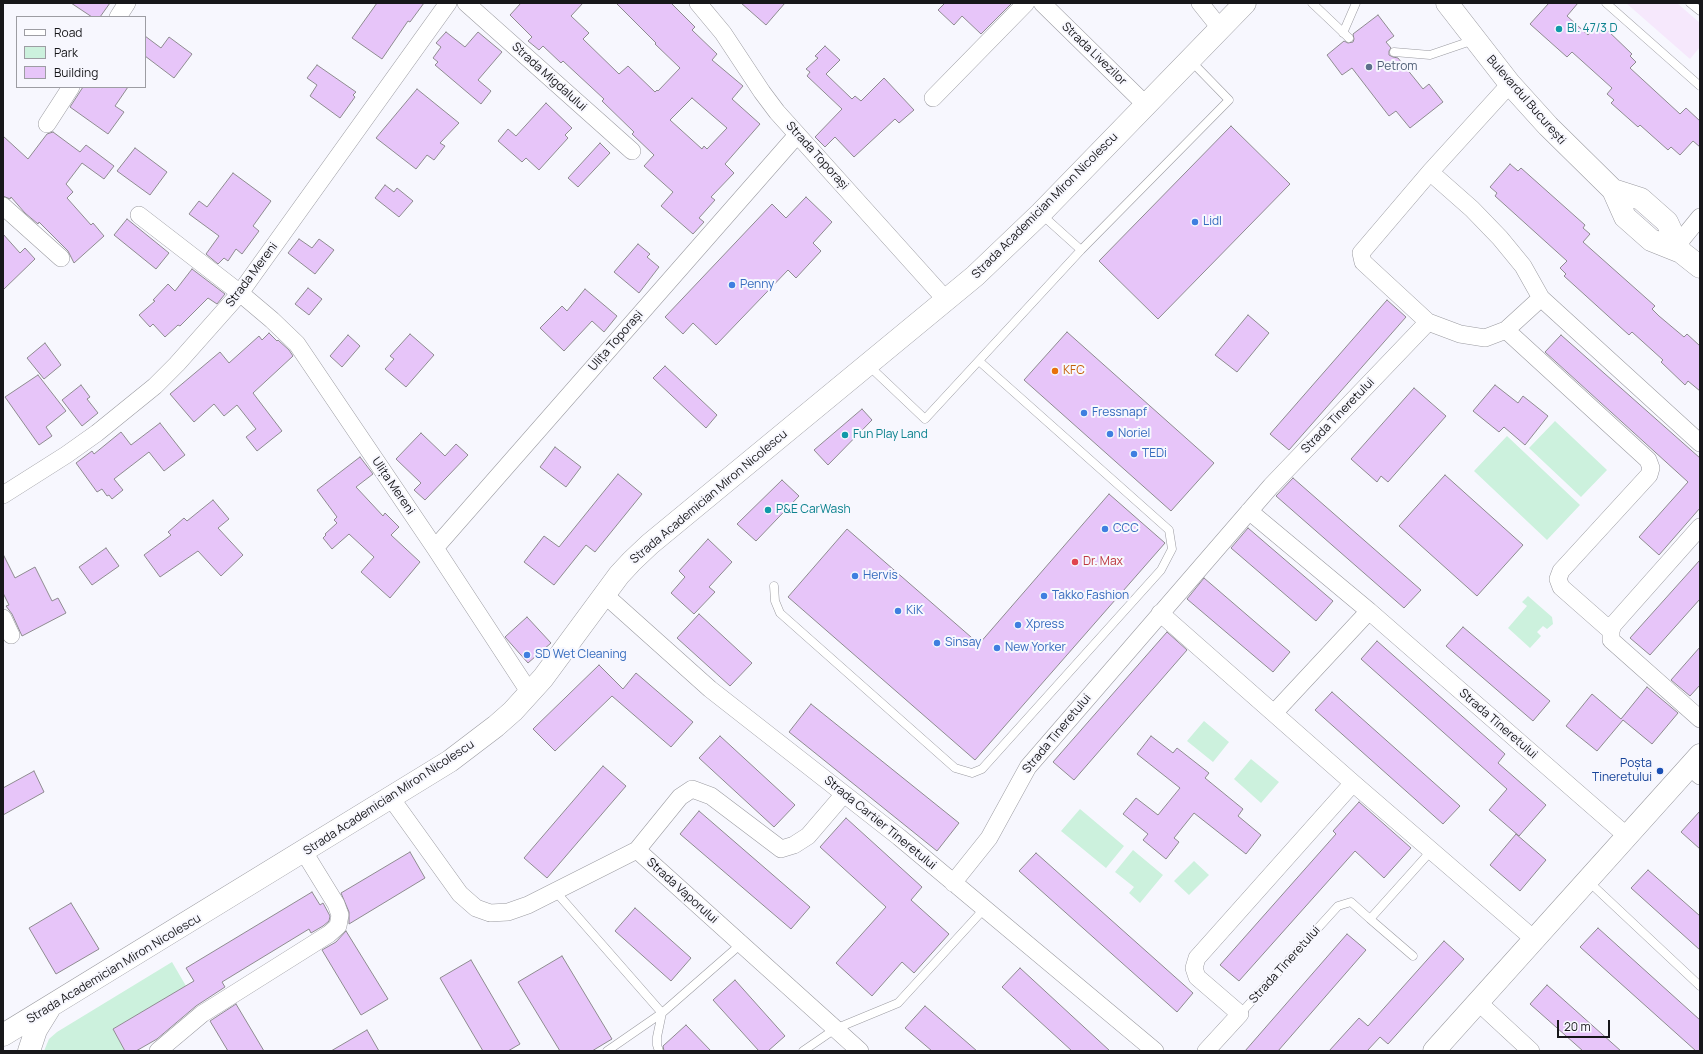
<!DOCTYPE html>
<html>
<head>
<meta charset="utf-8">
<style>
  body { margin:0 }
  #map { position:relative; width:1703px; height:1054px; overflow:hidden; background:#f7f7fe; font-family:Manrope,sans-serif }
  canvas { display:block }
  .frame { position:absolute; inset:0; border:4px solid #17171a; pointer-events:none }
  .legend { position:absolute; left:16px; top:16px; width:130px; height:72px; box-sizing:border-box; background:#f7f7fe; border:1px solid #9d9da3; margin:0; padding:5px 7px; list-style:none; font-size:12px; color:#17171a }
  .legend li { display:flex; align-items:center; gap:8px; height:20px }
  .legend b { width:20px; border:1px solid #9d9da3 }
  .scale { position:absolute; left:1557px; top:1020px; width:53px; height:18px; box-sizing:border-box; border:2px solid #17171a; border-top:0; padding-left:5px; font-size:12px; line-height:14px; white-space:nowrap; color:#17171a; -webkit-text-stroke:3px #f7f7fe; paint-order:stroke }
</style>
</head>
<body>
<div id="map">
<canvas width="1703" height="1054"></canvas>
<div class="frame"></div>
<ul class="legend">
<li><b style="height:5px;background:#fff"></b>Road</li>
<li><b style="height:11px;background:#ccf1dd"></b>Park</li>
<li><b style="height:11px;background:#e7c5f9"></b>Building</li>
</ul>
<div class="scale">20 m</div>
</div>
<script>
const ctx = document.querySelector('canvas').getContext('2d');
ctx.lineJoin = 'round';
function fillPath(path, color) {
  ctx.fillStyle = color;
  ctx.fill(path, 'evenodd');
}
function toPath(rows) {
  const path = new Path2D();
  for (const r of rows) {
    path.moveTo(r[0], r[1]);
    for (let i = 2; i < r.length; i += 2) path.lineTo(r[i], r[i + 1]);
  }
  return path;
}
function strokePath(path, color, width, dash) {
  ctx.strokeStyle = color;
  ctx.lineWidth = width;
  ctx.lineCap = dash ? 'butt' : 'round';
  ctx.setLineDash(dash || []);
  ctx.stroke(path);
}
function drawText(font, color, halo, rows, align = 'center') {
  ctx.font = font + ' Manrope,sans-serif';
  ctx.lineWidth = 4;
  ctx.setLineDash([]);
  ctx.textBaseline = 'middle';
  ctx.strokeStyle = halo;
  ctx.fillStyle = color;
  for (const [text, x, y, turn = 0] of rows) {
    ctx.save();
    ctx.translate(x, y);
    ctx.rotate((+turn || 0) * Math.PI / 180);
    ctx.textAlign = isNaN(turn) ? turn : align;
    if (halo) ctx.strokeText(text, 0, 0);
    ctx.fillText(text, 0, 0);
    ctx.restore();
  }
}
fillPath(toPath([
  [1626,3,1677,3,1700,23,1700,47,1690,59]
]), '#f6e8fc');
fillPath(toPath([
  [1555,421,1607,470,1581,497,1529,448],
  [1507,436,1580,505,1547,540,1474,471],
  [1528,596,1552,617,1553,624,1547,629,1543,626,1537,632,1541,636,1530,648,1508,628,1527,606,1522,602],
  [1204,721,1229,742,1213,762,1187,741],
  [1251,759,1279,782,1261,803,1234,779],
  [1080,809,1124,846,1106,868,1061,831],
  [1133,850,1163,875,1140,903,1129,893,1134,887,1115,872],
  [1194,861,1209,875,1189,895,1174,881],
  [172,962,186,986,113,1029,125,1051,44,1051,49,1039,57,1032]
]), '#ccf1dd');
const building = toPath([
  [71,3,110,3,100,17,92,17,71,3],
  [377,3,424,3,410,22,408,21,382,59,352,38,377,3],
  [521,3,583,3,571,16,589,33,583,39,619,74,628,66,655,92,657,90,658,91,680,68,655,44,656,43,616,3,671,3,695,27,692,30,717,54,712,60,743,86,732,99,760,124,725,164,734,173,711,197,715,200,699,218,704,222,693,234,661,206,673,192,644,166,654,155,632,134,634,132,602,101,604,99,563,61,561,63,543,46,539,50,528,41,532,37,510,15,521,3],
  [692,98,727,128,707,149,704,146,702,149,670,120,692,98],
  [741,3,785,3,766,25,741,3],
  [945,3,1012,3,981,34,962,16,954,25,938,10,945,3],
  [1549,3,1578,3,1567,16,1588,35,1596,25,1603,32,1606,29,1632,54,1630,56,1636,62,1630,68,1680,114,1686,108,1700,121,1700,147,1693,141,1680,155,1671,147,1668,150,1640,125,1638,127,1611,103,1614,100,1607,94,1612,88,1572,52,1567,57,1530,24,1549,3],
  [1378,15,1394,36,1386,42,1391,48,1389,51,1389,55,1393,57,1398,58,1423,89,1429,84,1443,102,1410,128,1396,111,1389,116,1352,68,1342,75,1327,55,1344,41,1348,43,1353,42,1354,39,1353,34,1378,15],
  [446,32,465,47,478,32,502,52,478,80,491,91,481,104,435,65,438,62,433,58,441,47,436,43,446,32],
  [145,36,161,48,169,37,192,54,174,78,145,56,145,36],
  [825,46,840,60,826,74,852,99,855,96,861,101,884,78,914,110,899,123,895,119,854,157,835,137,825,147,815,137,842,109,807,76,810,72,806,69,818,58,815,56,825,46],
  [317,65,356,92,353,95,355,97,340,118,310,96,317,85,307,78,317,65],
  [83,87,128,87,115,106,124,112,108,134,70,107,83,87],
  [417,89,459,123,440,143,445,146,434,160,427,155,416,169,376,138,417,89],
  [546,103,572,128,565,135,568,138,539,170,526,158,522,162,498,141,508,129,516,136,546,103],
  [1231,126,1290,184,1158,319,1099,261,1231,126],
  [53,132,80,152,86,145,114,166,104,179,82,163,66,184,73,192,67,198,91,225,93,223,104,236,74,263,68,251,39,222,38,224,25,213,11,197,10,199,3,196,3,136,28,159,47,134,53,132],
  [600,143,610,153,578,187,568,178,600,143],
  [135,148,167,172,150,195,117,171,135,148],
  [1510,164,1518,171,1521,168,1585,225,1583,228,1590,234,1583,242,1655,306,1652,309,1659,316,1684,337,1687,334,1700,346,1700,391,1688,381,1685,385,1661,362,1663,360,1632,332,1629,335,1564,276,1566,274,1560,268,1567,261,1495,196,1497,193,1490,187,1510,164],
  [233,173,271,201,253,226,259,231,242,254,236,249,228,261,224,258,218,264,206,254,219,236,189,214,199,201,207,207,233,173],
  [385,185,394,192,397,188,413,201,399,217,375,198,385,185],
  [806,197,832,222,813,243,821,251,796,278,788,270,716,345,693,323,683,334,665,317,772,204,786,218,806,197],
  [127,219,169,253,156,269,114,235,127,219],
  [3,234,20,253,25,248,35,259,3,290,3,234],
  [299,239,312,248,319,239,334,250,315,274,288,253,299,239],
  [638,244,650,254,647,257,659,267,639,293,614,272,638,244],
  [192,269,225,294,217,304,208,298,180,326,178,325,165,337,153,324,150,327,139,315,155,301,153,300,168,284,175,291,192,269],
  [308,288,322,299,309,315,295,304,308,288],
  [585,289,617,316,604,332,592,321,564,351,540,328,562,306,567,311,585,289],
  [1387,300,1406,317,1289,450,1270,434,1387,300],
  [1248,315,1269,333,1237,372,1215,355,1248,315],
  [1067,332,1214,463,1171,511,1024,380,1067,332],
  [269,333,277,341,278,340,289,350,293,356,253,393,282,431,257,451,246,437,256,429,237,405,224,416,214,404,194,422,170,394,220,352,229,363,259,336,262,340,269,333],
  [410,334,434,355,406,387,385,369,394,359,390,356,410,334],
  [348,335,360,346,342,367,330,356,348,335],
  [1561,335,1700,458,1700,508,1659,555,1639,537,1688,482,1545,352,1561,335],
  [45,343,61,365,44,379,27,358,45,343],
  [665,366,717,415,706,428,653,378,665,366],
  [38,375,66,411,46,427,52,436,39,445,5,397,38,375],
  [81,385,90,397,87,399,98,413,82,426,62,400,81,385],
  [1495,385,1518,403,1523,396,1548,416,1525,445,1504,427,1499,432,1473,411,1495,385],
  [1414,388,1446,416,1388,482,1381,476,1377,482,1351,459,1414,388],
  [862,409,872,420,828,465,814,450,862,409],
  [160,423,185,455,164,471,149,452,114,479,123,490,112,499,109,495,107,496,102,489,97,492,76,463,92,451,94,454,121,432,131,445,160,423],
  [421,433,445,456,456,444,468,455,425,500,414,490,421,483,396,459,421,433],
  [555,447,581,467,566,487,540,467,555,447],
  [360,457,373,474,356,487,383,516,385,513,399,527,391,535,420,562,390,598,361,572,374,557,349,534,332,549,323,538,326,535,325,534,337,523,334,520,337,517,317,490,360,457],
  [618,474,642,494,595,552,586,545,554,585,524,562,544,536,559,547,618,474],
  [1445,475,1523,545,1477,596,1399,526,1445,475],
  [1293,478,1421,590,1404,608,1276,496,1293,478],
  [782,480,799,496,756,541,737,524,782,480],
  [1109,494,1165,543,975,760,788,597,847,529,979,644,1109,494],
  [213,500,229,519,218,528,243,555,221,576,198,551,160,577,144,555,171,535,168,532,184,518,187,521,213,500],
  [1248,528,1333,601,1316,621,1231,548,1248,528],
  [708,539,732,562,709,587,715,592,694,614,671,593,685,577,679,571,708,539],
  [106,548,119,566,92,585,79,567,106,548],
  [3,554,15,578,35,567,52,601,58,598,66,613,22,636,12,614,6,606,9,605,3,593,3,554],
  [1700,560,1700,599,1650,655,1630,638,1700,560],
  [1204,578,1290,652,1273,672,1187,599,1204,578],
  [699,614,752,663,730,686,677,638,699,614],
  [527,617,551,643,528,663,505,637,527,617],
  [1463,627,1550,701,1533,721,1446,646,1463,627],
  [1167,632,1187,650,1074,780,1053,762,1167,632],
  [1377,641,1505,754,1498,763,1546,805,1519,836,1489,810,1507,789,1361,659,1377,641],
  [1700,647,1700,685,1690,696,1671,680,1700,647],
  [599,665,623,689,636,673,693,722,671,747,612,696,555,751,533,729,599,665],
  [1647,687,1678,713,1652,744,1623,720,1597,751,1566,726,1592,694,1621,719,1647,687],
  [1332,692,1460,806,1443,824,1315,710,1332,692],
  [811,704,959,823,937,851,789,732,811,704],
  [720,736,795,805,774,827,699,758,720,736],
  [1151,736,1173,753,1177,748,1209,773,1205,778,1243,809,1238,816,1261,835,1246,854,1194,813,1174,838,1179,842,1166,859,1143,840,1148,834,1123,814,1136,798,1158,815,1180,788,1137,754,1151,736],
  [603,766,626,786,547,878,524,858,603,766],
  [34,771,44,792,3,815,3,788,34,771],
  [1359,802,1411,848,1384,878,1355,851,1239,981,1220,965,1336,834,1333,831,1359,802],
  [699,811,810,907,791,929,680,834,699,811],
  [1700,811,1700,849,1681,832,1700,811],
  [846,818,922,887,911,900,949,934,914,973,902,962,872,996,836,963,886,907,820,847,846,818],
  [1516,834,1546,860,1520,891,1490,865,1516,834],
  [410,852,425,878,349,924,349,912,341,893,410,852],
  [1036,853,1193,993,1177,1012,1019,871,1036,853],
  [1648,870,1700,916,1700,950,1631,888,1648,870],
  [312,892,320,905,323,903,330,916,329,921,323,926,311,933,309,929,222,982,225,987,196,1006,157,1039,136,1051,125,1051,113,1029,194,981,186,968,312,892],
  [71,903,99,949,56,974,29,928,71,903],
  [635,908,691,958,671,981,615,931,635,908],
  [1598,928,1700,1020,1700,1051,1696,1051,1580,947,1598,928],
  [346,931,388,999,361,1015,322,950,336,942,346,931],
  [1347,934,1366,950,1278,1051,1245,1051,1347,934],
  [1444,941,1464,959,1388,1044,1380,1037,1367,1051,1329,1051,1359,1018,1368,1026,1444,941],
  [562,956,612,1039,592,1051,560,1051,518,982,562,956],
  [471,960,520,1044,508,1051,483,1051,440,978,471,960],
  [1020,968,1110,1051,1072,1051,1002,987,1020,968],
  [735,980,785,1036,768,1051,759,1051,713,1000,735,980],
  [1547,985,1621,1051,1583,1051,1530,1004,1547,985],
  [236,1004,264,1051,228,1051,210,1021,236,1004],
  [925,1006,977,1051,932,1051,905,1028,925,1006],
  [686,1025,711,1051,664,1051,663,1046,686,1025],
  [367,1030,379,1051,331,1051,367,1030]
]);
fillPath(building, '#e7c5f9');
strokePath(building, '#8e8b90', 1);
const lane = toPath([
  [1312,3,1349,38],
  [1606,3,1700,86],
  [1690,3,1700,11],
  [1343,33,1356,3],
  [1394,52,1430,55,1474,40],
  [1041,214,1081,250,1229,100,1190,60],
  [868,365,925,419,1081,250],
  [774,586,775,601,780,613,955,768,972,773,982,769,1161,570,1172,549,1169,530,979,361],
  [1588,881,1700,986],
  [556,892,662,1013,657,1037,657,1045,659,1051],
  [1370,919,1413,956],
  [1240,1014,1338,906,1351,902,1370,919,1431,851],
  [607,1051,662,1013,741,944],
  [803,1051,835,1029,898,1003,984,909]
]);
const street = toPath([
  [466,3,632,151],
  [698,3,723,33,762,92,777,112,947,301],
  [1042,3,1146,105],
  [1200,3,1220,28],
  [118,17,127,3],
  [1510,84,1430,172,1361,253,1363,262,1428,322,1460,334,1485,338,1506,330,1541,298,1700,443],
  [933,98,1026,3],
  [47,124,71,87],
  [1430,172,1472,209,1500,238,1523,266,1541,298],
  [3,206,61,258],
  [139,215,240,293,272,320,297,344,435,548,530,693],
  [1678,244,1700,217],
  [1506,330,1648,460,1651,468,1649,475,1561,571,1558,579,1561,587,1611,631],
  [3,495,66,455,97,433,155,386,177,364,240,293,448,3],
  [1249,511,1369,611,1627,836],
  [1700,527,1613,625,1611,631,1611,640,1700,719],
  [435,548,797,135],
  [605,595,710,689,899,837,1155,1051],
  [1160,613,1353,783,1535,940],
  [3,618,11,635],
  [1274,713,1369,611],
  [1690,767,1700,776],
  [844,794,808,836,794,845,781,849,711,796,692,789,680,797,637,850,860,1051],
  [391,798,460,894,476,908,490,913,508,912,528,905,637,850],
  [953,883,989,838,1028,767,1271,486,1428,322],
  [1478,1002,1531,1051],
  [158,1051,202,1014,329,934,338,926,340,915,336,904,304,852],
  [1206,1051,1240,1014,1197,977,1194,968,1197,958,1353,783]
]);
const secondary = toPath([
  [3,1035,450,761,496,726,513,711,543,678,619,575,632,561,650,544,975,276,1041,213,1245,3],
  [29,1051,36,1030,49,1009],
  [1434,1051,1700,755]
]);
const primary = toPath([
  [1447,3,1510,84,1548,126,1613,190,1625,217,1651,240,1681,252,1700,267],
  [1613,190,1641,199,1667,222,1681,252]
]);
strokePath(lane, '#9b9ba1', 9);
strokePath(street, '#9b9ba1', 18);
strokePath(secondary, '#9b9ba1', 23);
strokePath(primary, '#9b9ba1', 23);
strokePath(lane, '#fff', 8);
strokePath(street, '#fff', 17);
strokePath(secondary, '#fff', 22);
strokePath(primary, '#fff', 22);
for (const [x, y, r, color] of [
  [1559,29,4,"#0f9aa8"],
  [1369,67,4,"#5c6f8a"],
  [1195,222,4,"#3f7fe0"],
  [732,285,4,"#3f7fe0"],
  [1055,371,4,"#e8710a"],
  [1084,413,4,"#3f7fe0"],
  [1110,434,4,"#3f7fe0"],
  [845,435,4,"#0f9aa8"],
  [1134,454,4,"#3f7fe0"],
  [768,510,4,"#0f9aa8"],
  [1105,529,4,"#3f7fe0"],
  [1075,562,4,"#e0444e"],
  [855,576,4,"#3f7fe0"],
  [1044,596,4,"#3f7fe0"],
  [898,611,4,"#3f7fe0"],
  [1018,625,4,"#3f7fe0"],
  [937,643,4,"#3f7fe0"],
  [997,648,4,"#3f7fe0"],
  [527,655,4,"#3f7fe0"],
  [1660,771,4,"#1a4fb4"]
]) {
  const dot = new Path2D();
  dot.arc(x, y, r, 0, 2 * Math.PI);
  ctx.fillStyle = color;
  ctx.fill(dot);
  strokePath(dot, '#f7f7fe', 1.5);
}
drawText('12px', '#0d838f', '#f7f7fe', [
  ["Bl. 47/3 D",1567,29],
  ["Fun Play Land",853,435],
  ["P&E CarWash",776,510]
], 'left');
drawText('12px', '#17171a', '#f7f7fe', [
  ["Strada Livezilor",1094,54,44],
  ["Strada Migdalului",549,77,42],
  ["Bulevardul București",1526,100,49],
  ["Strada Toporași",817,156,48],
  ["Strada Academician Miron Nicolescu",1045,206,-45],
  ["Strada Mereni",252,275,-53],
  ["Ulița Toporași",616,341,-49],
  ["Strada Tineretului",1338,416,-46],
  ["Ulița Mereni",393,486,56],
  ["Strada Academician Miron Nicolescu",709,497,-40],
  ["Strada Tineretului",1498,724,41],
  ["Strada Tineretului",1057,734,-50],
  ["Strada Academician Miron Nicolescu",389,798,-33],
  ["Strada Cartier Tineretului",880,823,39],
  ["Strada Vaporului",682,891,42],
  ["Strada Tineretului",1285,965,-48],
  ["Strada Academician Miron Nicolescu",114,969,-31]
]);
drawText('12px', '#4e5e75', '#f7f7fe', [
  ["Petrom",1377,67]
], 'left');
drawText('12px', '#366cbe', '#f7f7fe', [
  ["Lidl",1203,222],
  ["Penny",740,285],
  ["Fressnapf",1092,413],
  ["Noriel",1118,434],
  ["TEDi",1142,454],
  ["CCC",1113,529],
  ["Hervis",863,576],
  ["Takko Fashion",1052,596],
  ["KiK",906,611],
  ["Xpress",1026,625],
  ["Sinsay",945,643],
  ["New Yorker",1005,648],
  ["SD Wet Cleaning",535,655]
], 'left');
drawText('12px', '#c56008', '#f7f7fe', [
  ["KFC",1063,371]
], 'left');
drawText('12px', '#be3a42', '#f7f7fe', [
  ["Dr. Max",1083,562]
], 'left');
drawText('12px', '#164399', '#f7f7fe', [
  ["Poșta",1652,764],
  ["Tineretului",1652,778]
], 'right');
</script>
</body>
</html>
